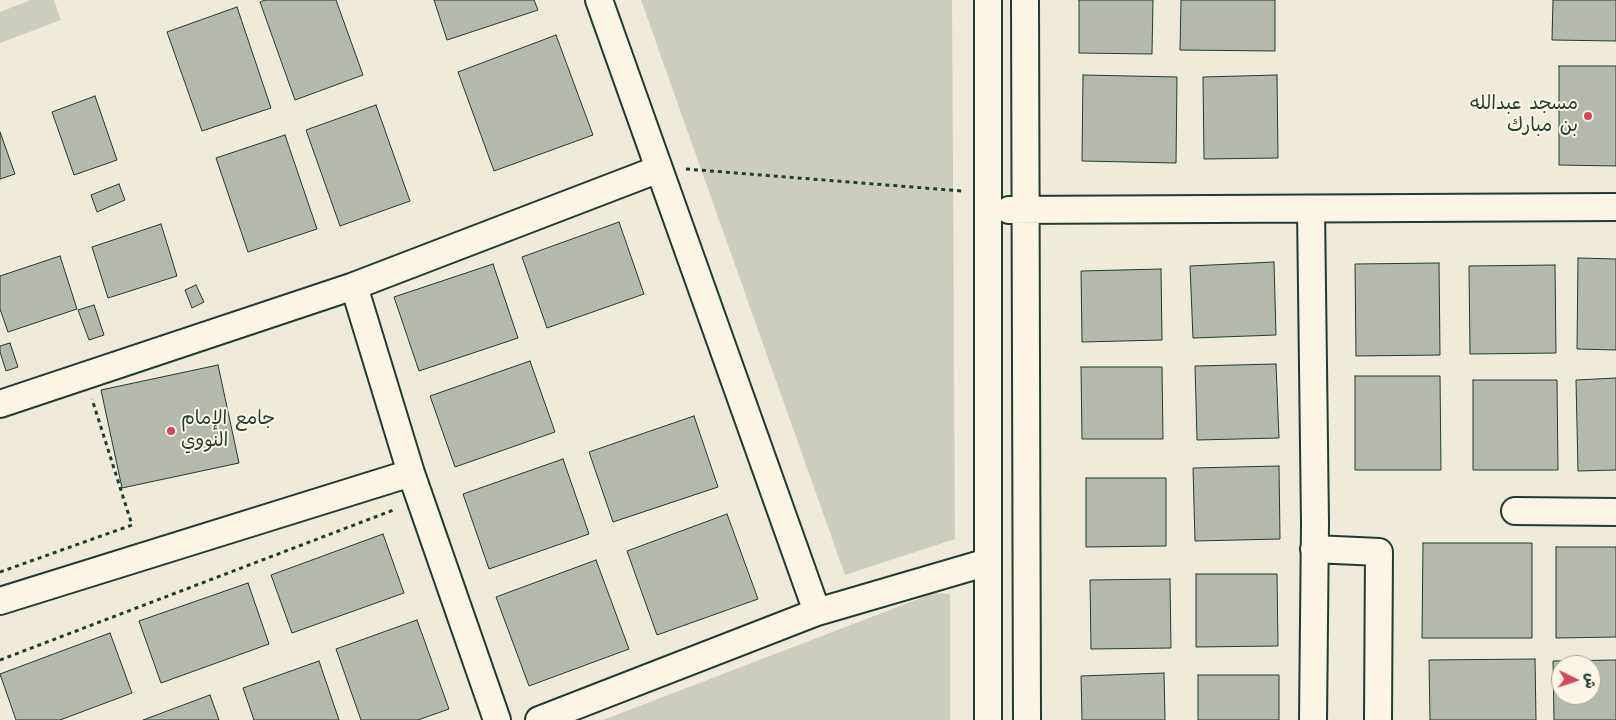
<!DOCTYPE html>
<html>
<head>
<meta charset="utf-8">
<style>
  body { margin:0 }
  #map { position:relative; width:1616px; height:720px; overflow:hidden; background:#efeada; font-family:"Architects Daughter","Playpen Sans Arabic",sans-serif }
  canvas { display:block }
  .north { position:absolute; left:1551px; top:655px; width:50px; height:50px; box-sizing:border-box; background:#fcf5e5; border:1px solid #a4ab9e; border-radius:50%; rotate:94deg; font-size:14px; font-weight:700; line-height:20px; text-align:center; color:#1f3d34 }
  .north::after { content:''; display:block; margin:auto; width:18px; height:22px; background:#d1495b; clip-path:polygon(50% 0,100% 100%,50% 72%,0 100%) }
</style>
</head>
<body>
<div id="map">
<canvas width="1616" height="720"></canvas>
<div class="north">ش</div>
</div>
<script>
const ctx = document.querySelector('canvas').getContext('2d');
ctx.lineJoin = 'round';
function fillPath(path, color) {
  ctx.fillStyle = color;
  ctx.fill(path, 'evenodd');
}
function toPath(rows) {
  const path = new Path2D();
  for (const r of rows) {
    path.moveTo(r[0], r[1]);
    for (let i = 2; i < r.length; i += 2) path.lineTo(r[i], r[i + 1]);
  }
  return path;
}
function strokePath(path, color, width, dash) {
  ctx.strokeStyle = color;
  ctx.lineWidth = width;
  ctx.lineCap = dash ? 'butt' : 'round';
  ctx.setLineDash(dash || []);
  ctx.stroke(path);
}
function drawText(font, color, halo, rows, align = 'center') {
  ctx.font = font + ' "Architects Daughter","Playpen Sans Arabic",sans-serif';
  ctx.lineWidth = 4;
  ctx.setLineDash([]);
  ctx.textBaseline = 'middle';
  ctx.strokeStyle = halo;
  ctx.fillStyle = color;
  for (const [text, x, y, turn = 0] of rows) {
    ctx.save();
    ctx.translate(x, y);
    ctx.rotate((+turn || 0) * Math.PI / 180);
    ctx.textAlign = isNaN(turn) ? turn : align;
    if (halo) ctx.strokeText(text, 0, 0);
    ctx.fillText(text, 0, 0);
    ctx.restore();
  }
}
fillPath(toPath([
  [31,0,54,0,61,20,0,43,0,12],
  [641,0,952,0,955,539,845,575],
  [934,593,950,594,950,720,603,720]
]), '#cccdbf');
const building = toPath([
  [265,0,336,0,363,75,295,100,260,2,265,0],
  [434,0,534,0,538,10,447,40,434,0],
  [1079,0,1153,0,1152,54,1079,53,1079,0],
  [1181,0,1275,0,1275,51,1180,50,1181,0],
  [1553,0,1616,0,1616,41,1552,40,1553,0],
  [237,7,271,108,202,131,167,32,237,7],
  [556,35,593,135,494,171,458,72,556,35],
  [1559,66,1616,66,1616,166,1559,165,1559,66],
  [1083,75,1177,77,1176,163,1082,161,1083,75],
  [1277,75,1278,158,1204,159,1203,77,1277,75],
  [95,96,117,160,74,175,52,112,95,96],
  [376,105,410,201,340,226,306,130,376,105],
  [0,132,15,174,0,179,0,132],
  [285,135,317,229,248,252,216,158,285,135],
  [119,184,125,200,97,212,91,195,119,184],
  [619,222,644,294,547,328,522,257,619,222],
  [161,224,177,276,108,298,92,247,161,224],
  [60,256,77,309,8,332,0,309,0,276,60,256],
  [1578,258,1616,259,1616,350,1577,349,1578,258],
  [1274,262,1276,335,1193,338,1190,266,1274,262],
  [1439,263,1440,355,1356,356,1355,264,1439,263],
  [493,264,518,338,419,371,394,297,493,264],
  [1555,265,1556,353,1470,354,1469,266,1555,265],
  [1161,269,1162,340,1082,342,1081,271,1161,269],
  [196,285,204,302,192,308,185,290,196,285],
  [94,305,104,335,89,340,78,310,94,305],
  [10,343,18,367,6,371,0,352,0,346,10,343],
  [530,361,555,432,455,467,430,396,530,361],
  [1276,364,1279,438,1197,440,1195,366,1276,364],
  [218,365,239,463,122,488,101,390,218,365],
  [1081,367,1162,367,1163,439,1082,439,1081,367],
  [1355,376,1440,376,1441,470,1355,470,1355,376],
  [1616,378,1616,470,1578,471,1576,380,1616,378],
  [1473,380,1557,380,1558,470,1473,470,1473,380],
  [694,416,718,487,613,522,589,452,694,416],
  [563,459,589,534,489,569,463,494,563,459],
  [1279,466,1280,539,1195,541,1193,468,1279,466],
  [1086,478,1166,478,1166,546,1086,547,1086,478],
  [727,514,758,599,657,635,627,551,727,514],
  [383,534,404,593,292,633,271,575,383,534],
  [1423,543,1532,543,1532,638,1422,638,1423,543],
  [1556,547,1616,547,1616,637,1556,638,1556,547],
  [596,560,629,649,529,686,496,597,596,560],
  [1196,574,1277,574,1278,646,1196,647,1196,574],
  [1170,579,1171,648,1091,649,1090,580,1170,579],
  [248,583,269,644,161,683,139,621,248,583],
  [417,620,449,709,418,720,361,720,336,649,417,620],
  [110,633,132,693,60,720,16,720,0,674,110,633],
  [1535,659,1536,720,1430,720,1429,660,1535,659],
  [1616,660,1616,720,1554,720,1553,661,1616,660],
  [1561,665,1591,665,1591,695,1561,695,1561,665],
  [319,661,339,720,254,720,243,688,319,661],
  [1164,673,1165,720,1082,720,1081,676,1164,673],
  [1198,675,1279,675,1279,720,1198,720,1198,675],
  [210,695,219,720,143,720,210,695]
]);
fillPath(building, '#b5b9ad');
strokePath(building, '#1f3d34', 1);
const minor = toPath([
  [599,0,817,612],
  [988,0,988,720],
  [1025,0,1027,720],
  [1311,209,1315,523,1313,720],
  [1009,210,1616,207],
  [354,286,411,473,497,720],
  [0,404,354,286,659,169],
  [1515,511,1616,512],
  [1314,549,1379,552,1378,720],
  [0,601,411,473],
  [539,720,817,612,988,562]
]);
strokePath(minor, '#1f3d34', 30);
strokePath(toPath([
  [686,169,962,191,964,192],
  [0,572,132,525,92,399],
  [0,660,396,509]
]), '#1f3d34', 3, [4, 4]);
strokePath(minor, '#fcf5e5', 26);
for (const [x, y, r, color] of [
  [1588,116,5,"#d1495b"],
  [171,431,5,"#d1495b"]
]) {
  const dot = new Path2D();
  dot.arc(x, y, r, 0, 2 * Math.PI);
  ctx.fillStyle = color;
  ctx.fill(dot);
  strokePath(dot, '#fcf5e5', 2);
}
drawText('19px', '#1f3d34', '#fcf5e5', [
  ["مسجد عبدالله",1578,105],
  ["بن مبارك",1578,127],
  ["جامع الإمام",181,420,"left"],
  ["النووي",181,442,"left"]
], 'right');
</script>
</body>
</html>
